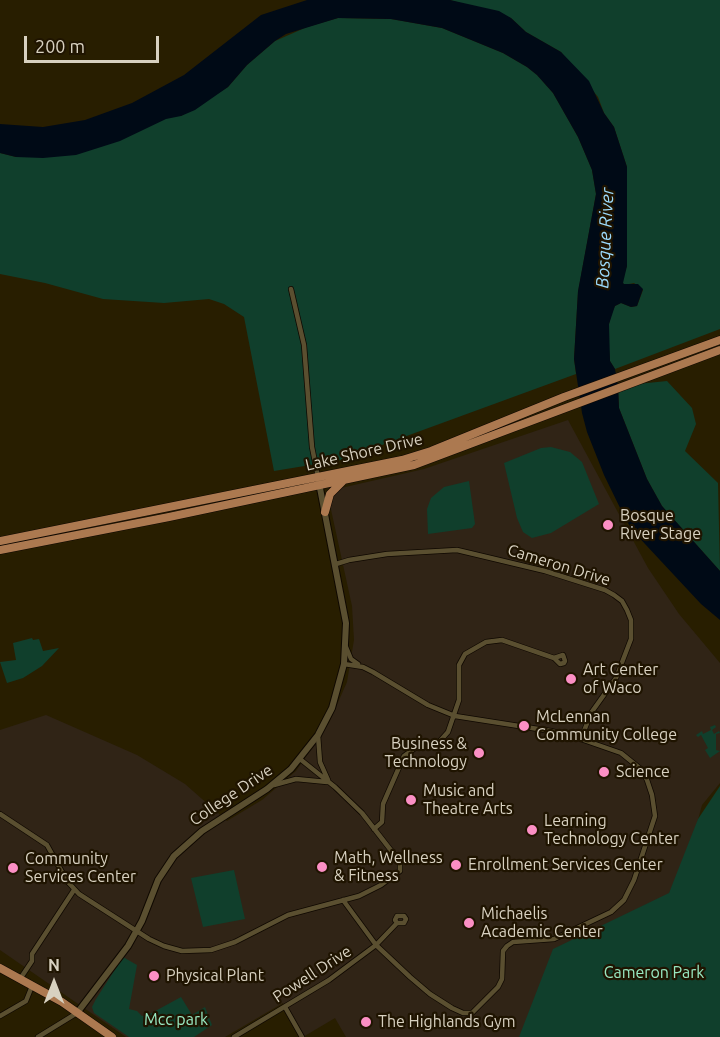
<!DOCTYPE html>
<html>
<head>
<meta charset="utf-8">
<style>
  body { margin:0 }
  #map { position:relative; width:720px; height:1037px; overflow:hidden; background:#281e00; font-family:Ubuntu,sans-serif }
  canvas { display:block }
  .north { position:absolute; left:24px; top:953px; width:60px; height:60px; -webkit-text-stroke:4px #1f1400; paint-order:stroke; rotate:0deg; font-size:16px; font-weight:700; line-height:24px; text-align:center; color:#d8d1c0 }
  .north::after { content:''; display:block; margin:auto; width:21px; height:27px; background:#d8d1c0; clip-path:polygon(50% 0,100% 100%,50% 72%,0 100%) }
  .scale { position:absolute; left:24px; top:36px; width:135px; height:27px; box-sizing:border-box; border:3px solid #d8d1c0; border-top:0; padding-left:8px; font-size:18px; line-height:21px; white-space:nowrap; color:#d8d1c0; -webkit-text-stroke:4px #1f1400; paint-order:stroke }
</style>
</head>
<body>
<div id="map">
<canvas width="720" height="1037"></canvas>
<div class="north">N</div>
<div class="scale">200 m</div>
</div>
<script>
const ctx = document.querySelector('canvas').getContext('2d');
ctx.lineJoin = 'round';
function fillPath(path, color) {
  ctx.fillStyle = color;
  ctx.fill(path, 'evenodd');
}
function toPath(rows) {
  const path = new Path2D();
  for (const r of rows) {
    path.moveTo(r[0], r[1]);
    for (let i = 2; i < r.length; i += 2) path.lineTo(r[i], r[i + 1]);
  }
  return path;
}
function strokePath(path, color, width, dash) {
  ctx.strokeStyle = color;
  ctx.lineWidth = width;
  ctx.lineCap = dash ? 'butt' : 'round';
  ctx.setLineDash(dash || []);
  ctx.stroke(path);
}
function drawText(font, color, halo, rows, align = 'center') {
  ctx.font = font + ' Ubuntu,sans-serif';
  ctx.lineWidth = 4.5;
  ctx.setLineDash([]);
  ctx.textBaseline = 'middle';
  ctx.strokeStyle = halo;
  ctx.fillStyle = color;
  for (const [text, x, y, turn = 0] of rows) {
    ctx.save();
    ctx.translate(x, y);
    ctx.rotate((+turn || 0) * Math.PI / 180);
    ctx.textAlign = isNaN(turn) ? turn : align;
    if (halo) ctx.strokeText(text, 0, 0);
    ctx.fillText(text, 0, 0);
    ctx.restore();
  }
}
fillPath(toPath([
  [568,420,648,568,679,614,720,663,720,783,702,805,691,845,667,898,645,905,614,922,519,1037,346,1037,335,1018,303,1037,283,1003,225,1037,126,1037,0,950,0,730,46,715,137,755,185,784,227,821,262,800,296,771,329,723,347,682,354,640,352,606,330,505,333,494,341,488,424,469]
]), '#302416');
fillPath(toPath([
  [450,0,720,0,720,329,615,369,610,361,609,350,609,324,612,312,615,306,621,303,631,307,637,306,643,290,634,283,624,285,622,280,627,266,627,167,614,127,604,113,598,97,561,52,526,32,511,18],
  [338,18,391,19,442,28,503,53,527,67,537,75,553,93,578,137,592,170,596,194,578,292,574,359,576,374,341,460,274,471,244,317,224,304,209,299,164,303,103,299,45,283,0,274,0,153,16,157,174,116,181,116,228,87,247,65,275,41,307,27],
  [667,381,692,408,696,424,685,451,718,483,720,571,662,506,647,479,619,408,618,386],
  [551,447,570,452,582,462,599,504,551,533,532,538,523,532,517,518,504,463,541,448],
  [469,481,475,524,472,528,428,534,427,509,431,498,444,487],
  [32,638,33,640,39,639,43,651,59,648,42,666,23,678,7,683,0,662,16,660,13,643],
  [715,725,716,727,712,730,714,734,719,731,720,733,716,734,716,750,720,751,710,758,705,750,708,748,701,735,698,737,696,735,702,731,703,734,711,730,710,727],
  [720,786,720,1037,519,1037,553,949,669,893,698,819],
  [234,870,245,919,203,927,191,878],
  [123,957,137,965,129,1009,137,1011,142,1016,148,1015,181,997,192,1015,205,1007,212,1025,194,1037,129,1037,94,1013,92,1007,96,999]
]), '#103f2c');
fillPath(toPath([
  [307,0,450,0,499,11,511,18,526,32,561,52,589,81,604,113,614,127,627,167,627,266,623,283,624,284,638,284,643,289,637,306,631,307,621,303,615,306,609,324,610,361,615,369,618,386,619,408,647,479,662,506,720,571,720,620,701,604,632,530,624,516,604,475,587,432,582,413,574,359,578,291,596,194,592,170,578,137,553,93,537,75,527,67,503,53,442,28,391,19,338,18,286,34,275,41,247,65,228,87,195,110,181,116,166,119,120,141,76,155,43,158,16,157,0,153,0,124,43,127,85,120,132,103,184,75,261,15]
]), '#000a16');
const minor = toPath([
  [291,289,304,345,312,447,318,477],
  [336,564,349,560,387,554,457,550,545,571,605,590,614,595,622,601,627,610,631,620,631,639,616,678,591,713,581,739],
  [346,647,351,659,358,664],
  [318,735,320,762,328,780],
  [274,785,296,779,327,782],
  [0,814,47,845,67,881,79,894,149,939,164,946,182,951,211,950,235,942,288,915,359,896,381,885,400,871,400,862,362,813,335,787,300,759],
  [374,829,382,822,383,804,404,756,415,748,439,742,448,732,459,700,459,665,465,654,486,642,502,640,554,658,560,664,564,663,565,661,563,655,554,658],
  [343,900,376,945,410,977,430,994,452,1008,463,1013,472,1013,498,987,502,979,503,951,507,946,513,942,554,939,611,912,624,900,634,880,655,816,652,795,647,780,642,770,621,753,578,738,551,731,455,716,428,705,373,672,363,667,344,664],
  [20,979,32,961,32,954,74,890],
  [285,1007,302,1037],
  [0,1016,26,1001,32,986],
  [38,1037,77,1013],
  [234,1037,329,980,376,945,397,923,404,923,406,919,404,916,397,916,395,920,397,923]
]);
const tertiary = toPath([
  [77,1013,128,946,142,921,158,880,174,856,202,831,267,789,291,769,318,735,332,708,344,664,346,623,319,483]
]);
const primary = toPath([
  [325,512,330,494,343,481],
  [0,541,402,460,431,451,564,397,720,340],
  [0,550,169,517,414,465,720,350],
  [0,968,62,1002,112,1037]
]);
strokePath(minor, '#0f0800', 6);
strokePath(tertiary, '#0f0800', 8);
strokePath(primary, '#0f0800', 9);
strokePath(minor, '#5a4f30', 4.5);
strokePath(tertiary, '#5a4f30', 6);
strokePath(primary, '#ac7950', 8);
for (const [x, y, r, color] of [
  [608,525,6,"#fb8fc4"],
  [571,679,6,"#fb8fc4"],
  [524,726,6,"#fb8fc4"],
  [479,753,6,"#fb8fc4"],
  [604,772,6,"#fb8fc4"],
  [411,800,6,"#fb8fc4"],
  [532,830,6,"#fb8fc4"],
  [456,865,6,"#fb8fc4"],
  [322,867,6,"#fb8fc4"],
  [13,868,6,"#fb8fc4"],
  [469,923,6,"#fb8fc4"],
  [154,976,6,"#fb8fc4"],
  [366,1022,6,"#fb8fc4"]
]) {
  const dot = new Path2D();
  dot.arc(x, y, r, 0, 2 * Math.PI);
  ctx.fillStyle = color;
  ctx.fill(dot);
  strokePath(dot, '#1f1400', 2);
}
drawText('16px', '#d8d1c0', '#1f1400', [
  ["Lake Shore Drive",364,452,-13],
  ["Cameron Drive",559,565,17],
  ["College Drive",231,795,-34],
  ["Powell Drive",312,974,-33]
]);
drawText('16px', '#d8d1c0', '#1f1400', [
  ["Bosque",620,516],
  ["River Stage",620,534],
  ["Art Center",583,670],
  ["of Waco",583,688],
  ["McLennan",536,717],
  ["Community College",536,735],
  ["Business &",467,744,"right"],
  ["Technology",467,762,"right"],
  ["Science",616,772],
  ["Music and",423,791],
  ["Theatre Arts",423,809],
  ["Learning",544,821],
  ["Technology Center",544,839],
  ["Math, Wellness",334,858],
  ["& Fitness",334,876],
  ["Community",25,859],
  ["Services Center",25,877],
  ["Enrollment Services Center",468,865],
  ["Michaelis",481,914],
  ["Academic Center",481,932],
  ["Physical Plant",166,976],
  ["The Highlands Gym",378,1022]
], 'left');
drawText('16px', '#98e9c2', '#1f1400', [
  ["Cameron Park",654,973],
  ["Mcc park",176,1020]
]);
drawText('italic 18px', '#9cdafb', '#1f1400', [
  ["Bosque River",605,238,-87]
]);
</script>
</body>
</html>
